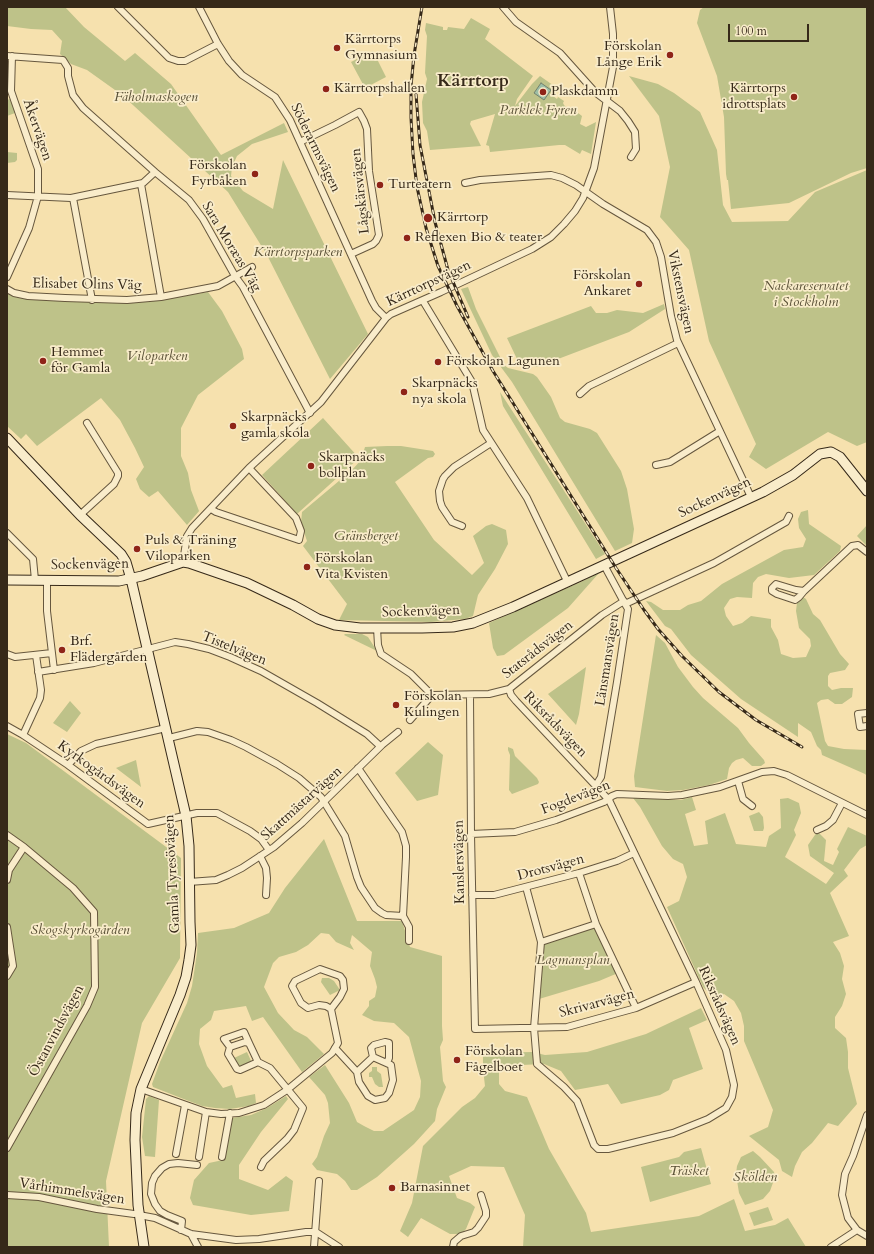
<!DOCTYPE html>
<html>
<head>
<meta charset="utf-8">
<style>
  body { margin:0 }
  #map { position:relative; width:874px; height:1254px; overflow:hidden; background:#f6e1ae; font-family:Cardo,serif }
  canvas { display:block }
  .frame { position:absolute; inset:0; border:8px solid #362919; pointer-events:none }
  .scale { position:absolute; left:728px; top:24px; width:81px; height:18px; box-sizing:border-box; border:2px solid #362919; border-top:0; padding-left:5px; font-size:12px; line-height:14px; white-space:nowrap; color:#362919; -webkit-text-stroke:3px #f9ecca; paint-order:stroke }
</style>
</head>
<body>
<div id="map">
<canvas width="874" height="1254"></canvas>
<div class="frame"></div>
<div class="scale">100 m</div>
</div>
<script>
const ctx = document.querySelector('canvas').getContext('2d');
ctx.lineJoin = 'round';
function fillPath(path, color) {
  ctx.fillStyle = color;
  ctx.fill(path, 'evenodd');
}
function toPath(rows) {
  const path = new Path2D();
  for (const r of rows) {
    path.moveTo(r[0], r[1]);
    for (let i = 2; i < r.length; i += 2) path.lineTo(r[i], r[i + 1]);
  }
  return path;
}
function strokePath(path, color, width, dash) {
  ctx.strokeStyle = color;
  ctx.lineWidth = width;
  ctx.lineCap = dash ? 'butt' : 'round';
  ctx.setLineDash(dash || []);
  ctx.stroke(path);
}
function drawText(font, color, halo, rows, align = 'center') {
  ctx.font = font + ' Cardo,serif';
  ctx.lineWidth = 3.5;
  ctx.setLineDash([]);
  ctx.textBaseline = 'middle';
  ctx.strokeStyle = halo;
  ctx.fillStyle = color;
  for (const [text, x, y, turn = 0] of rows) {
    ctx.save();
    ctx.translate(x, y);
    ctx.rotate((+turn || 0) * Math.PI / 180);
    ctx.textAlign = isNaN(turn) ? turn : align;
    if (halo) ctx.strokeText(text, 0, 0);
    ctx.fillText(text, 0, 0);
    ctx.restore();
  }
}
fillPath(toPath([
  [7,7,65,7,84,27,125,61,135,53,171,84,221,155,284,123,288,132,252,144,237,156,232,167,231,176,243,191,273,209,283,160,368,334,330,379,267,255,228,192,122,95,87,70,71,64,60,54,62,41,52,30,31,29,7,26],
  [704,7,867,7,867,168,851,173,789,203,731,209,728,180,727,180,726,174,724,117,717,76,697,23,700,10],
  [471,18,490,29,485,39,533,76,517,99,515,106,532,84,540,76,557,88,553,96,557,99,558,97,564,101,563,103,564,105,572,113,578,113,582,116,580,124,586,127,596,122,591,154,582,150,580,154,565,145,559,145,490,152,489,146,486,145,495,114,471,121,470,124,481,146,430,150,427,131,423,123,422,102,427,79,425,73,427,36,425,30,426,23,443,27,443,30,447,30,448,27,464,29],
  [373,51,386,77,365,88,351,62],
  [629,76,658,84,674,93,700,112,717,150,723,205,732,222,788,221,815,192,867,170,867,442,857,446,828,432,766,469,749,457,756,444,709,341,689,250,660,217,670,167,659,116],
  [10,99,15,113,7,116,7,100],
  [7,152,17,153,17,160,15,162,7,163],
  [468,287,476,309,504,365,508,368,533,374,537,377,551,397,560,418,565,422,590,429,597,433,621,471,627,489,634,529,632,543,615,551,512,382,492,355,461,289],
  [208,292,222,311,242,349,244,359,198,395,181,428,181,456,188,473,191,490,199,511,200,510,187,525,158,491,149,497,140,489,136,479,144,467,135,448,120,420,101,398,37,446,26,434,21,439,7,426,7,293,15,297,31,299,114,302,166,299],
  [664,304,665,309,629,332,537,367,518,361,507,338,591,306,596,313,607,313,617,310,643,313],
  [500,392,605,554,596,559,503,406],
  [323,418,359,458,297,514,262,475],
  [387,446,401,446,433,451,435,454,433,457,428,458,395,482,434,540,472,575,484,563,473,536,486,526,492,524,506,530,508,544,495,569,478,595,473,616,465,619,431,622,339,620,347,604,303,546,307,541,301,523,302,512,352,470,361,460,365,447],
  [808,510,809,524,841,546,840,551,814,575,789,578,766,574,758,577,753,583,752,598,737,597,730,599,724,608,726,616,733,626,742,623,751,616,771,619,771,627,778,640,781,654,793,658,806,657,811,646,810,639,799,628,796,611,797,603,803,597,806,599,813,614,820,620,840,654,849,664,845,670,830,673,828,676,828,686,832,690,841,688,853,688,852,697,842,704,835,704,828,699,821,700,817,703,825,741,828,746,844,749,867,750,867,776,865,774,822,755,821,750,817,746,811,732,798,723,798,737,741,699,691,655,671,629,665,626,646,601,651,602,663,610,680,610,688,605,701,601,722,584,784,550,803,547,806,539,799,528,798,519,801,512],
  [867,525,867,546,857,536],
  [599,573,568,608,504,655,497,656,493,648,489,623,585,580],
  [345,634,362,634,368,637,377,651,344,635],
  [656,635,665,643,678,667,693,687,703,698,738,728,749,743,764,760,765,763,761,766,752,766,743,758,736,760,732,763,729,768,727,779,709,785,683,790,667,791,635,787,634,776],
  [586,667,579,714,576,725,548,694],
  [70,701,81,713,67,732,53,723],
  [7,734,26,743,181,858,180,958,142,1023,106,1181,109,1247,7,1247],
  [428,742,443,755,438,795,417,801,395,773],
  [508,747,513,749,515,756,537,778,539,782,538,784,512,794,509,790,510,755,508,750],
  [136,760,141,787,116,768],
  [692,797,696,810,685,814,694,846,708,844,705,821,725,813,736,844,766,847,769,836,781,828,780,799,788,798,799,803,801,813,794,830,796,835,785,857,826,884,834,873,810,856,808,845,817,832,820,834,826,840,824,861,833,865,839,852,837,849,848,827,867,836,867,845,860,849,844,870,848,876,830,893,849,936,833,942,840,953,844,966,842,979,846,994,842,1006,835,1017,835,1028,846,1038,848,1052,848,1068,857,1104,838,1126,828,1123,812,1143,802,1152,795,1166,792,1177,782,1171,779,1160,749,1136,768,1127,773,1110,744,1041,744,1026,741,1013,734,1001,724,994,715,999,703,987,667,907,679,901,687,877,683,864,673,859,662,846,640,807,633,798,681,800],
  [759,812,763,817,764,828,763,831,754,831,749,816],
  [324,839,357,921,402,921,410,947,442,956,442,1026,443,1040,440,1047,443,1081,446,1087,437,1109,435,1121,414,1144,377,1177,357,1190,351,1190,345,1181,337,1174,317,1170,312,1164,317,1157,324,1136,330,1123,328,1103,325,1095,309,1077,325,1065,349,1103,357,1122,364,1126,374,1131,383,1131,414,1110,420,1097,421,1081,409,1037,394,1023,374,1021,362,1015,369,1006,369,1001,375,997,377,987,375,979,370,966,372,952,352,935,350,943,354,950,336,942,329,934,321,933,308,945,296,952,279,957,273,963,264,987,278,1013,294,1030,307,1037,324,1054,302,1072,263,1017,252,1021,246,1006,214,1011,211,1020,200,1029,199,1044,207,1066,223,1088,232,1085,236,1098,255,1094,256,1103,249,1106,230,1109,215,1108,202,1106,181,1098,153,1087,152,1084,160,1062,187,1003,192,986,197,953,198,933,234,928,269,913,285,888],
  [594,927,596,928,618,973,599,981,539,999,543,944],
  [322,978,329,978,334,981,340,990,330,995,321,982],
  [701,1008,707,1020,689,1028,703,1069,673,1080,669,1090,660,1095,621,1104,608,1084,575,1090,561,1071,544,1064,499,1066,499,1084,505,1091,527,1097,549,1149,586,1213,591,1232,693,1217,699,1216,734,1199,745,1231,775,1225,788,1218,806,1247,523,1247,525,1215,504,1167,471,1166,449,1176,457,1198,470,1203,475,1207,466,1229,461,1234,450,1234,421,1218,408,1237,400,1231,412,1203,423,1146,462,1107,475,1098,485,1086,483,1069,483,1053,532,1052,545,1055,587,1052,646,1034],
  [247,1052,252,1063,240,1069,234,1058],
  [372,1067,377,1067,377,1071,381,1074,383,1087,379,1087,375,1084,372,1077,369,1077,369,1073,372,1071],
  [149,1096,159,1100,155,1157,145,1156,142,1137,146,1099],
  [286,1096,288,1099,261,1132,239,1165,239,1179,268,1190,286,1176,293,1181,289,1211,251,1215,193,1205,190,1198,194,1180,209,1163,223,1160,232,1118,251,1115,267,1108],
  [701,1148,711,1184,650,1202,641,1167,679,1157,684,1152],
  [753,1151,760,1157,774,1172,775,1177,770,1191,763,1199,745,1205,739,1193,736,1174,737,1166,741,1157],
  [768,1207,773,1220,754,1226,749,1213]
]), '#bec289');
const water = toPath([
  [541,83,551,90,544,100,534,93,541,83]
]);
fillPath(water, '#9dbea6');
strokePath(water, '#74826e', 1);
const street = toPath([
  [118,7,169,58,178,61,185,61,218,44],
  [199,7,218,44,229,61,242,75,275,97,290,120,372,301,376,308,386,318],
  [503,7,516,22,560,53,595,92,620,111,628,121,635,132,636,149,631,157],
  [7,56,63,60,68,68,68,76,73,95,83,108,155,172,189,200,203,219,235,276,243,287,310,413],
  [300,142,335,125,359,112,364,121,367,129,369,171,379,235,376,241,373,244,351,254],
  [465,183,480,180,551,175,562,178,576,185,603,204,647,230,656,242,661,257,671,316,677,340,751,497],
  [141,184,161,297],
  [7,195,71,198,143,183,155,172],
  [73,198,92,300],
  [7,277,29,228,38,196,38,169,11,91,12,56],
  [7,289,14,293,28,296,65,298,127,300,161,297,218,286,252,267],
  [423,301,472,382,483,430,527,498,567,581],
  [580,394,589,386,678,343],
  [656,465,670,462,720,431],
  [211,509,216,512,299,540,301,531,296,518,249,468],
  [80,515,114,484,118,476,118,473,87,423],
  [462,526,452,522,442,507,440,501,439,491,443,479,445,476,454,467,491,443],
  [7,533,33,559,35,580],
  [183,562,187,536,192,528,249,468,321,402,386,318,391,314,441,292,532,249,551,237,564,224,575,211,583,198,594,168,613,67,613,34,610,7],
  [604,565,625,604],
  [47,580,47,611,54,670],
  [804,591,799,597,795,600,777,594,772,591,772,588,776,584,796,590,804,591,852,546,858,545,867,552],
  [377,628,378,645,381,654,411,674,432,695,489,694,509,689,602,615,624,601],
  [7,654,15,657,52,653],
  [38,672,94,663,175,642,188,644,209,649,230,657,261,671,317,703,367,734,380,746],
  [509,689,511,695,516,701,609,800,696,982,726,1050,734,1085,732,1097,726,1108,708,1119,673,1133,608,1149,598,1149,594,1145,577,1101,564,1087,537,1064,534,1028,541,942,526,887],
  [470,695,471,834,475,1029,567,1027,636,1008,696,982],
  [867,713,858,714,860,727,867,726],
  [410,720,432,695],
  [7,726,23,735,68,765,148,824,197,813,217,813,250,831,261,839,269,850],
  [23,735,40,698,41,690,36,655],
  [169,738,197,731,208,732,231,740,246,747,277,764,299,778,321,797,345,836,357,877,361,887,375,908,382,913,386,915,403,916],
  [68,765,81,751,96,744,166,728],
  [358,768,402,832,406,846,406,857,403,916,409,927,409,941],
  [738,781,743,799,752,806],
  [596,785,601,777,617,682,628,609,625,604,714,563,786,522,789,516],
  [817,830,826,826,833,820,842,803],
  [471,834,515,832,556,820,604,802,612,796,617,794,668,796,682,795,720,787,762,772,774,771,787,775,867,815],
  [7,835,24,847,73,888,94,912,95,987,87,1006,7,1148],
  [260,856,266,868,267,878,266,895],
  [579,873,596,924,636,1008],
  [7,880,9,870,24,847],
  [189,882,216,880,228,875,242,868,274,847,302,823,382,745,398,732],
  [472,895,494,895,579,873,617,861,634,853],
  [7,927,13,966,7,976],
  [541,942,596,924],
  [230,1047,224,1039,244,1032,249,1043],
  [335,1048,357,1072,373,1057,391,1065,393,1080,389,1093,385,1098,375,1100,368,1096,359,1082,357,1072],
  [373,1057,371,1048,374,1045,385,1042,389,1043,389,1058,387,1063],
  [258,1062,240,1070,237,1069,228,1054,230,1047,245,1042,249,1043,258,1062,270,1068,303,1108,294,1130,287,1139,264,1161,261,1167],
  [141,1089,206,1112,221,1114,239,1113,264,1105,287,1090,332,1053,338,1043,331,1009,326,1006,319,1005,308,1008,301,1003,292,986,295,981,320,969,340,976,343,980,344,989,340,997,331,1009],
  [867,1115,853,1156,845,1174,842,1195,848,1218,857,1230,867,1236],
  [176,1154,185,1105],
  [199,1157,206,1112],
  [222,1157,230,1113],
  [7,1195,39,1197,97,1209,134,1214],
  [139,1215,155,1218,191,1234,236,1240,259,1239,306,1232,316,1232,339,1247],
  [181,1230,182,1221,167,1215,160,1211,155,1204,151,1194,152,1183,155,1176,162,1168,169,1164,178,1163,197,1165],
  [191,1234,198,1247],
  [314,1247,319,1181],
  [453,1247,454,1242,461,1236,474,1232,478,1228,486,1216,486,1211,481,1195],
  [831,1247,857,1230]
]);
const secondary = toPath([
  [7,438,80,515,121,554,126,562,131,579,186,816,189,846,190,922,191,945,189,960,186,977,180,995,141,1089,136,1113,135,1140,138,1205,144,1247],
  [7,580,119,581,142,576,183,562,189,563,247,583,293,605,318,619,335,625,360,628,422,628,453,627,473,623,513,607,763,492,793,475,820,454,831,452,840,457,867,491]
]);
strokePath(street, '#66573e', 8);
strokePath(secondary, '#362919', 11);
strokePath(street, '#f9ecca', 6);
strokePath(secondary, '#f9ecca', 9);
const rail = toPath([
  [422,7,414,55,411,86,411,118,413,154,417,187,426,228,438,266,457,306,493,371,616,568,644,610,658,629,682,656,719,692,756,720,802,747],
  [416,94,420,145,435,222,448,270,468,317]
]);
strokePath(rail, '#362919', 3);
strokePath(rail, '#f9ecca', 1.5, [4.5]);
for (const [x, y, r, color] of [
  [337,48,4,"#8f2418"],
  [670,55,4,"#8f2418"],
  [326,89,4,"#8f2418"],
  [543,92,4,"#8f2418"],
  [794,97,4,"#8f2418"],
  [255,174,4,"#8f2418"],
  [380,185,4,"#8f2418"],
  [428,218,5,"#8f2418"],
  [407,238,4,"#8f2418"],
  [639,284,4,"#8f2418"],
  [43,361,4,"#8f2418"],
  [438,362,4,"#8f2418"],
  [404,392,4,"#8f2418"],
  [233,426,4,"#8f2418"],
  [311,466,4,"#8f2418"],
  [137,549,4,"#8f2418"],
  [307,567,4,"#8f2418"],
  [62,650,4,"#8f2418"],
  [396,705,4,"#8f2418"],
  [457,1060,4,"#8f2418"],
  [392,1188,4,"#8f2418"]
]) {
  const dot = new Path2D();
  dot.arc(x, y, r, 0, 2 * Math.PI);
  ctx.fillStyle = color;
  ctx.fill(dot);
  strokePath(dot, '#f9ecca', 1.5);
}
drawText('14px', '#362919', '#f9ecca', [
  ["Kärrtorps",345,40],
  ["Gymnasium",345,56],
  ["Förskolan",662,47,"right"],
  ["Långe Erik",662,63,"right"],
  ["Kärrtorpshallen",334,89],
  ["Kärrtorps",786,89,"right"],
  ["idrottsplats",786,105,"right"],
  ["Plaskdamm",551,92],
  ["Förskolan",247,166,"right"],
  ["Fyrbåken",247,182,"right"],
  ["Turteatern",388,185],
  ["Kärrtorp",437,218],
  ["Reflexen Bio & teater",415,238],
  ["Förskolan",631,276,"right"],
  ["Ankaret",631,292,"right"],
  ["Hemmet",51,353],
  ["för Gamla",51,369],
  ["Förskolan Lagunen",446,362],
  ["Skarpnäcks",412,384],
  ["nya skola",412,400],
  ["Skarpnäcks",241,418],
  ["gamla skola",241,434],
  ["Skarpnäcks",319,458],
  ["bollplan",319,474],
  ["Puls & Träning",145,541],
  ["Viloparken",145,557],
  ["Förskolan",315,559],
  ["Vita Kvisten",315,575],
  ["Brf.",70,642],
  ["Flädergården",70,658],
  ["Förskolan",404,697],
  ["Kulingen",404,713],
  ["Förskolan",465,1052],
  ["Fågelboet",465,1068],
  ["Barnasinnet",400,1188]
], 'left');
drawText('italic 14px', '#584f35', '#f9ecca', [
  ["Fäholmaskogen",156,98],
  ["Parklek Fyren",538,111],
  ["Kärrtorpsparken",298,253],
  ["Nackareservatet",806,287],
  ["i Stockholm",806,303],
  ["Viloparken",157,357],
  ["Gränsberget",366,537],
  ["Skogskyrkogården",80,931],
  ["Lagmansplan",573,961],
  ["Träsket",689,1172],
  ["Skölden",755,1178]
]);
drawText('14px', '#362919', '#f9ecca', [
  ["Åkervägen",37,130,71],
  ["Söderarmsvägen",315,148,64],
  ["Lågskärsvägen",361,191,-96],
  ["Sara Moræas Väg",231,247,59],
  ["Kärrtorpsvägen",429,284,-25],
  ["Elisabet Olins Väg",87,285,1],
  ["Vikstensvägen",680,292,78],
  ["Sockenvägen",715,498,-25],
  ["Sockenvägen",90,565,-1],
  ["Sockenvägen",421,612,-2],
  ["Tistelvägen",234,649,22],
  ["Statsrådsvägen",538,650,-38],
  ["Länsmansvägen",608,660,-81],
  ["Riksrådsvägen",555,725,46],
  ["Kyrkogårdsvägen",101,775,36],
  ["Fogdevägen",576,798,-21],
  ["Skattmästarvägen",302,804,-42],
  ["Kanslersvägen",460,862,-91],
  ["Drotsvägen",551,868,-15],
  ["Gamla Tyresövägen",173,874,-93],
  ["Skrivarvägen",597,1004,-15],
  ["Riksrådsvägen",719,1006,66],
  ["Östanvindsvägen",57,1031,-62],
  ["Vårhimmelsvägen",72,1192,9]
]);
drawText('bold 18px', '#362919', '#f9ecca', [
  ["Kärrtorp",473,82]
]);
</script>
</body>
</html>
